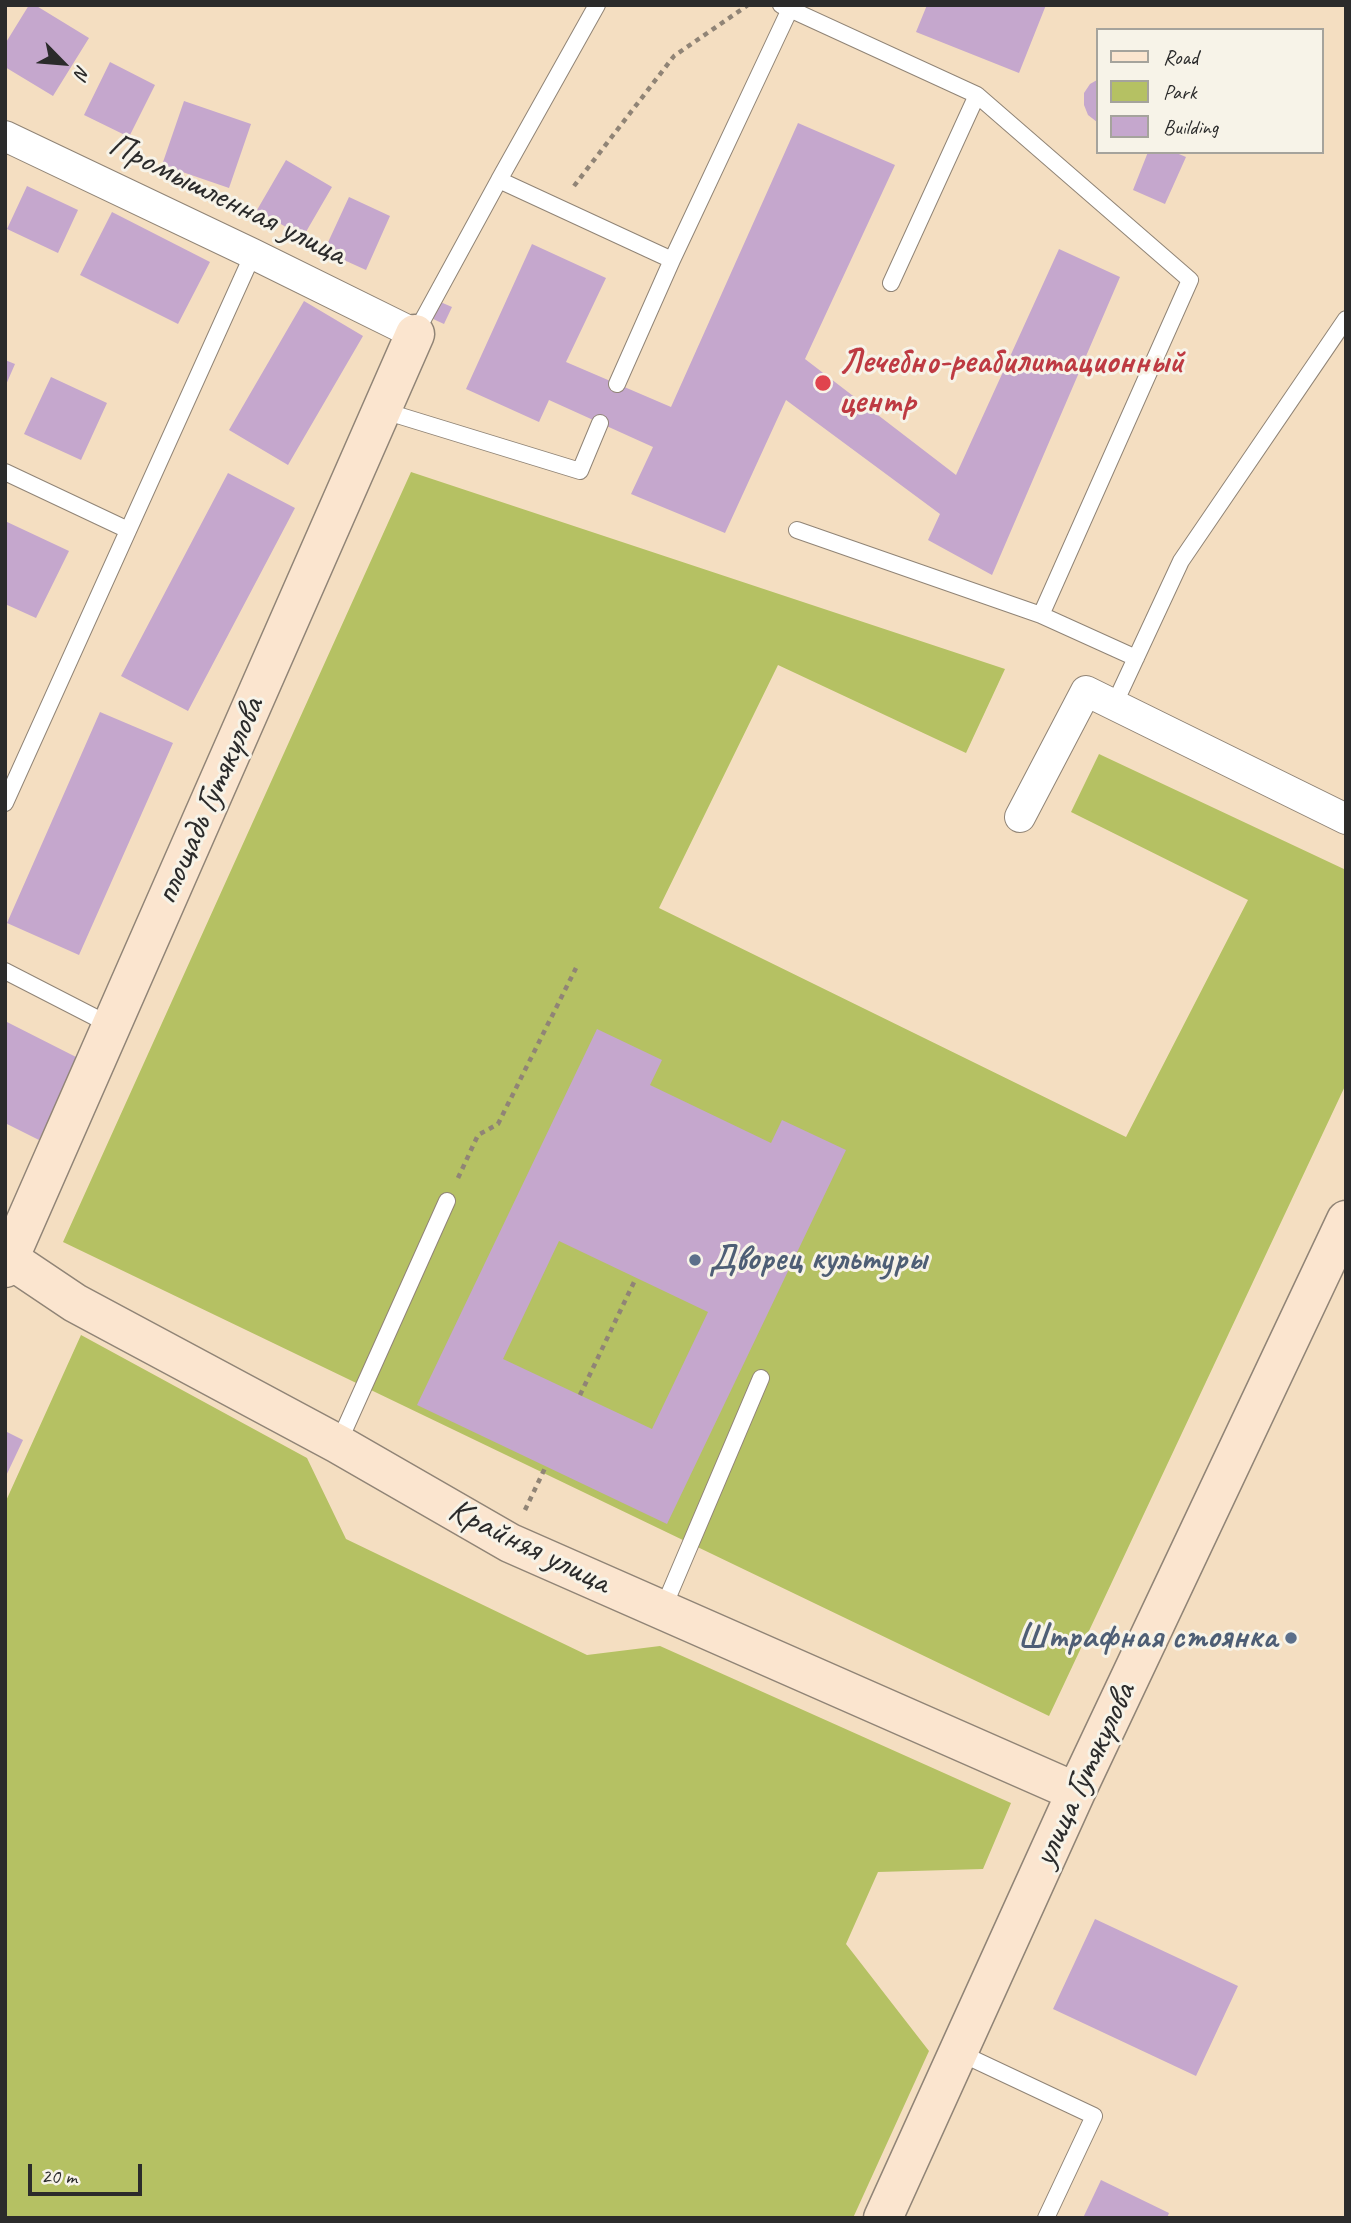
<!DOCTYPE html>
<html>
<head>
<meta charset="utf-8">
<style>
  body { margin:0 }
  #map { position:relative; width:1351px; height:2223px; overflow:hidden; background:#f4dec1; font-family:Caveat,sans-serif }
  canvas { display:block }
  .frame { position:absolute; inset:0; border:7px solid #2b2b2b; pointer-events:none }
  .legend { position:absolute; left:1096px; top:28px; width:228px; height:126px; box-sizing:border-box; background:#f7f3e8; border:2px solid #a5a39c; margin:0; padding:9px 12px; list-style:none; font-size:21px; color:#2b2b2b }
  .legend li { display:flex; align-items:center; gap:14px; height:35px }
  .legend b { width:35px; border:2px solid #a5a39c }
  .north { position:absolute; left:28px; top:28px; width:70px; height:70px; -webkit-text-stroke:5px #f7f3e8; paint-order:stroke; rotate:115deg; font-size:19px; font-weight:700; line-height:28px; text-align:center; color:#2b2b2b }
  .north::after { content:''; display:block; margin:auto; width:24px; height:32px; background:#2b2b2b; clip-path:polygon(50% 0,100% 100%,50% 72%,0 100%) }
  .scale { position:absolute; left:28px; top:2164px; width:114px; height:32px; box-sizing:border-box; border:4px solid #2b2b2b; border-top:0; padding-left:9px; font-size:21px; line-height:24px; white-space:nowrap; color:#2b2b2b; -webkit-text-stroke:5px #f7f3e8; paint-order:stroke }
</style>
</head>
<body>
<div id="map">
<canvas width="1351" height="2223"></canvas>
<div class="frame"></div>
<ul class="legend">
<li><b style="height:9px;background:#fbe5cf"></b>Road</li>
<li><b style="height:19px;background:#b5c163"></b>Park</li>
<li><b style="height:19px;background:#c5a7cd"></b>Building</li>
</ul>
<div class="north">N</div>
<div class="scale">20 m</div>
</div>
<script>
const ctx = document.querySelector('canvas').getContext('2d');
ctx.lineJoin = 'round';
function fillPath(path, color) {
  ctx.fillStyle = color;
  ctx.fill(path, 'evenodd');
}
function toPath(rows) {
  const path = new Path2D();
  for (const r of rows) {
    path.moveTo(r[0], r[1]);
    for (let i = 2; i < r.length; i += 2) path.lineTo(r[i], r[i + 1]);
  }
  return path;
}
function strokePath(path, color, width, dash) {
  ctx.strokeStyle = color;
  ctx.lineWidth = width;
  ctx.lineCap = dash ? 'butt' : 'round';
  ctx.setLineDash(dash || []);
  ctx.stroke(path);
}
function drawText(font, color, halo, rows, align = 'center') {
  ctx.font = font + ' Caveat,sans-serif';
  ctx.lineWidth = 6;
  ctx.setLineDash([]);
  ctx.textBaseline = 'middle';
  ctx.strokeStyle = halo;
  ctx.fillStyle = color;
  for (const [text, x, y, turn = 0] of rows) {
    ctx.save();
    ctx.translate(x, y);
    ctx.rotate((+turn || 0) * Math.PI / 180);
    ctx.textAlign = isNaN(turn) ? turn : align;
    if (halo) ctx.strokeText(text, 0, 0);
    ctx.fillText(text, 0, 0);
    ctx.restore();
  }
}
fillPath(toPath([
  [411,472,1005,669,966,753,778,665,659,908,1126,1137,1248,900,1071,812,1099,754,1346,870,1346,1084,1049,1716,63,1242],
  [81,1335,307,1458,346,1539,587,1655,660,1646,1011,1803,983,1869,878,1872,846,1944,929,2051,853,2218,5,2218,5,1503]
]), '#b5c163');
fillPath(toPath([
  [29,5,35,5,89,38,53,96,5,67,5,44],
  [927,5,1046,5,1019,73,916,32],
  [110,62,155,85,129,137,84,115],
  [1097,80,1097,122,1088,115,1084,105,1084,93,1090,84],
  [184,101,251,124,229,188,162,165],
  [798,123,895,165,805,359,956,475,1059,249,1120,277,992,575,928,540,940,514,786,400,725,533,631,494,653,447,549,400,539,422,466,389,532,244,606,278,566,362,671,407],
  [1148,152,1174,152,1186,157,1165,204,1133,190],
  [286,160,332,187,303,237,257,210],
  [27,186,78,210,58,253,7,229],
  [349,197,390,216,366,270,324,251],
  [112,212,210,262,178,324,80,275],
  [304,301,363,336,288,465,229,430],
  [438,301,452,307,444,324,431,318],
  [5,360,15,364,5,387],
  [51,377,107,403,81,460,24,434],
  [228,473,295,508,188,711,121,676],
  [5,521,69,551,36,618,5,604],
  [100,712,173,743,79,955,7,923],
  [5,1021,78,1058,39,1140,5,1123],
  [597,1029,662,1060,650,1085,771,1143,782,1120,846,1150,667,1524,417,1405],
  [559,1241,708,1312,652,1429,503,1359],
  [5,1431,23,1440,5,1478],
  [1095,1919,1238,1986,1196,2076,1053,2009],
  [1101,2180,1169,2213,1167,2218,1083,2218]
]), '#c5a7cd');
const lane = toPath([
  [781,5,977,95,891,283],
  [977,95,1190,280,1041,615,1136,658],
  [499,180,597,5],
  [415,334,499,180,672,260],
  [617,384,672,260,790,9],
  [381,410,580,471,600,423],
  [5,472,128,530],
  [797,530,1041,615],
  [1114,705,1181,561,1346,319],
  [5,803,253,254],
  [5,971,112,1026],
  [338,1444,447,1201],
  [662,1611,761,1378],
  [958,2052,1094,2116,1046,2218]
]);
const street = toPath([
  [5,136,253,254,415,334],
  [1020,817,1086,691,1346,819]
]);
const secondary = toPath([
  [5,1256,75,1303,338,1444,510,1543,1076,1792],
  [5,1268,415,334],
  [883,2218,1076,1792,1346,1220]
]);
strokePath(lane, '#908476', 18);
strokePath(street, '#908476', 32);
strokePath(secondary, '#908476', 41);
strokePath(toPath([
  [574,186,674,56,748,5],
  [458,1178,478,1135,498,1124,576,968],
  [580,1395,636,1278],
  [525,1510,546,1466]
]), '#908476', 4.5, [5, 5]);
strokePath(lane, '#fff', 16);
strokePath(street, '#fff', 30);
strokePath(secondary, '#fbe5cf', 38);
for (const [x, y, r, color] of [
  [823,383,9,"#e0444e"],
  [695,1260,7,"#5c6f8a"],
  [1291,1638,7,"#5c6f8a"]
]) {
  const dot = new Path2D();
  dot.arc(x, y, r, 0, 2 * Math.PI);
  ctx.fillStyle = color;
  ctx.fill(dot);
  strokePath(dot, '#f7f3e8', 2.5);
}
drawText('35px', '#2b2b2b', '#f7f3e8', [
  ["Промышленная улица",227,200,26],
  ["площадь Гутякулова",210,801,-66],
  ["Крайняя улица",529,1547,26],
  ["улица Гутякулова",1085,1775,-65]
]);
drawText('bold 35px', '#be3a42', '#f7f3e8', [
  ["Лечебно-реабилитационный",839,363],
  ["центр",839,403]
], 'left');
drawText('bold 35px', '#4e5e75', '#f7f3e8', [
  ["Дворец культуры",709,1260],
  ["Штрафная стоянка",1277,1638,"right"]
], 'left');
</script>
</body>
</html>
